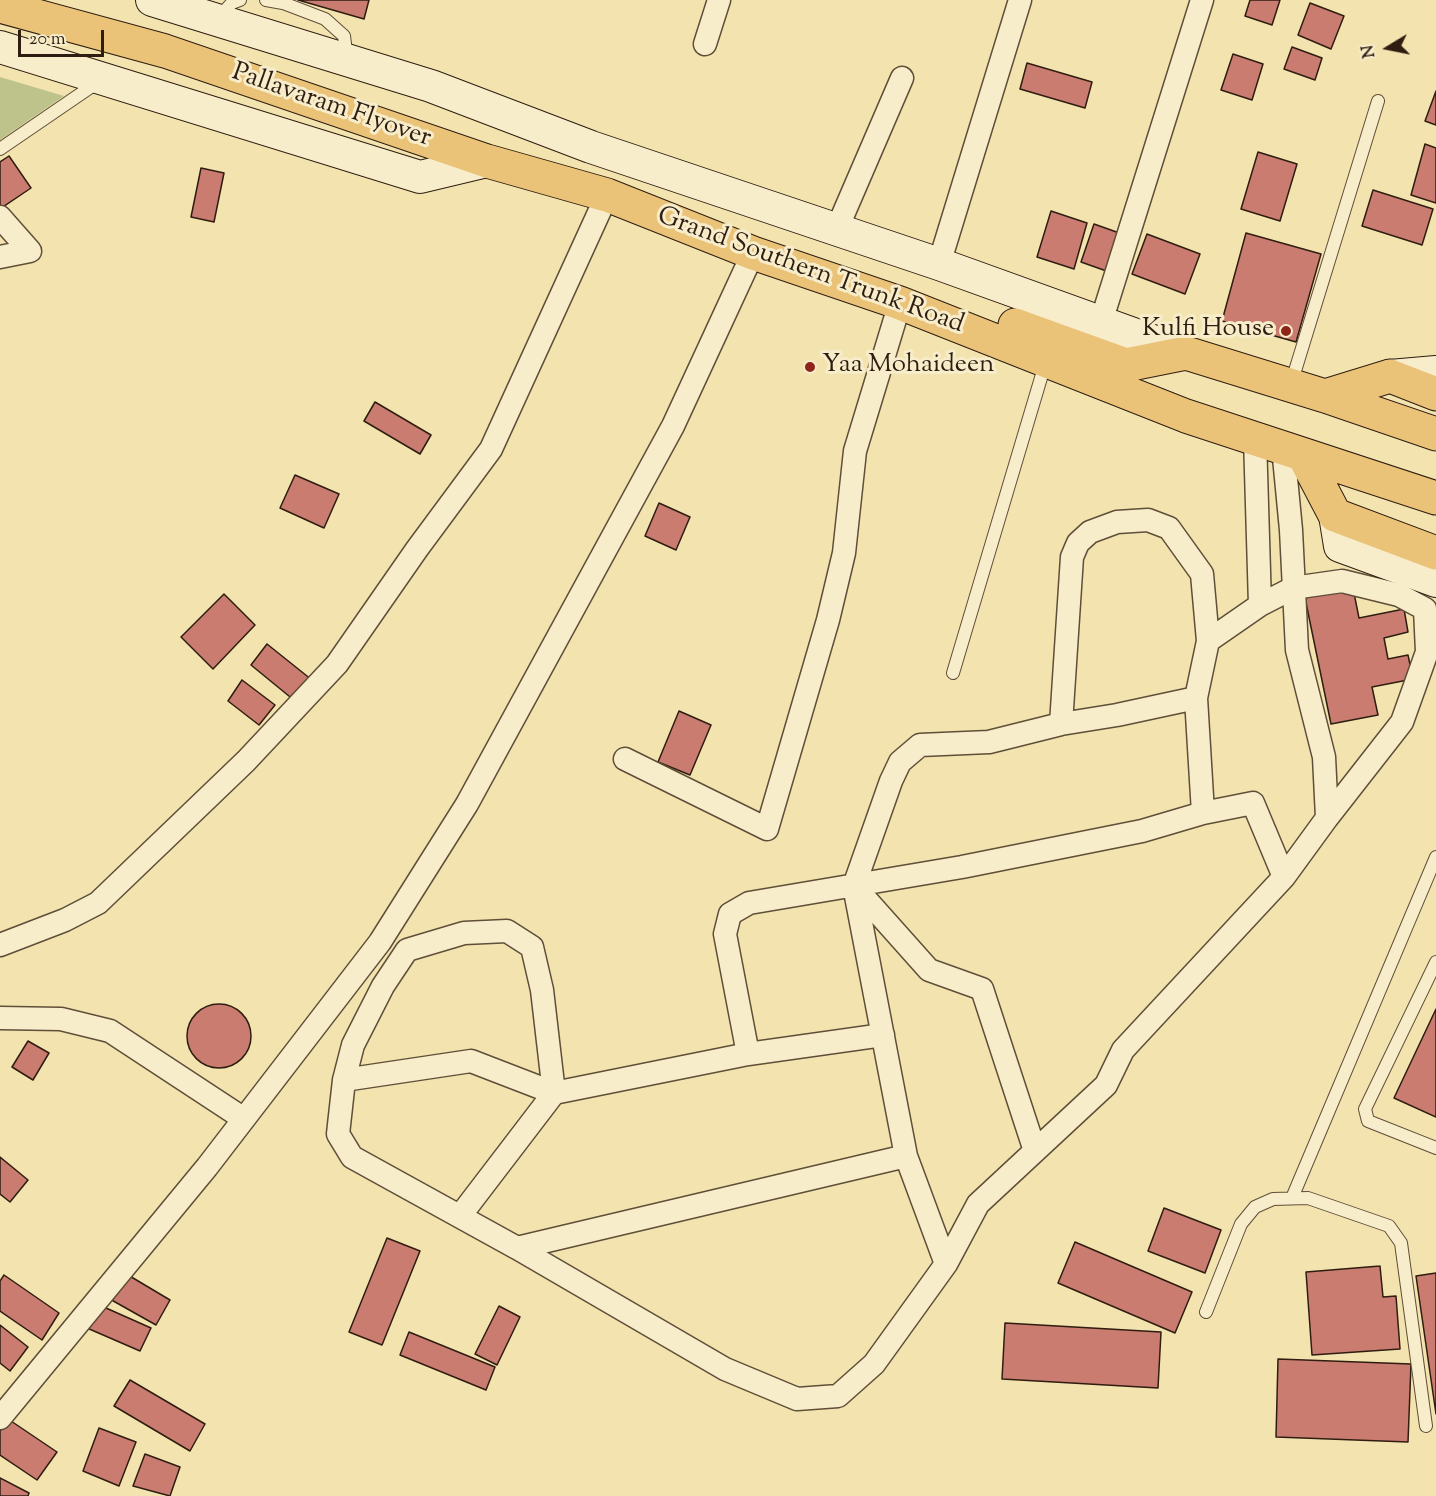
<!DOCTYPE html>
<html>
<head>
<meta charset="utf-8">
<style>
  body { margin:0 }
  #map { position:relative; width:1436px; height:1496px; overflow:hidden; background:#f3e3af; font-family:"Sorts Mill Goudy",serif }
  canvas { display:block }
  .north { position:absolute; left:1358px; top:18px; width:60px; height:60px; -webkit-text-stroke:4px #f7edcb; paint-order:stroke; rotate:260deg; font-size:16px; font-weight:700; line-height:24px; text-align:center; color:#2e1d10 }
  .north::after { content:''; display:block; margin:auto; width:21px; height:27px; background:#2e1d10; clip-path:polygon(50% 0,100% 100%,50% 72%,0 100%) }
  .scale { position:absolute; left:18px; top:30px; width:86px; height:27px; box-sizing:border-box; border:3px solid #2e1d10; border-top:0; padding-left:8px; font-size:18px; line-height:21px; white-space:nowrap; color:#2e1d10; -webkit-text-stroke:4px #f7edcb; paint-order:stroke }
</style>
</head>
<body>
<div id="map">
<canvas width="1436" height="1496"></canvas>
<div class="north">N</div>
<div class="scale">20 m</div>
</div>
<script>
const ctx = document.querySelector('canvas').getContext('2d');
ctx.lineJoin = 'round';
function fillPath(path, color) {
  ctx.fillStyle = color;
  ctx.fill(path, 'evenodd');
}
function toPath(rows) {
  const path = new Path2D();
  for (const r of rows) {
    if (r.length === 3) {
      path.moveTo(r[0] + r[2], r[1]);
      path.arc(r[0], r[1], r[2], 0, 2 * Math.PI);
      continue;
    }
    path.moveTo(r[0], r[1]);
    for (let i = 2; i < r.length; i += 2) path.lineTo(r[i], r[i + 1]);
  }
  return path;
}
function strokePath(path, color, width, dash) {
  ctx.strokeStyle = color;
  ctx.lineWidth = width;
  ctx.lineCap = dash ? 'butt' : 'round';
  ctx.setLineDash(dash || []);
  ctx.stroke(path);
}
function drawText(font, color, halo, rows, align = 'center') {
  ctx.font = font + ' "Sorts Mill Goudy",serif';
  ctx.lineWidth = 6;
  ctx.setLineDash([]);
  ctx.textBaseline = 'middle';
  ctx.strokeStyle = halo;
  ctx.fillStyle = color;
  for (const [text, x, y, turn = 0] of rows) {
    ctx.save();
    ctx.translate(x, y);
    ctx.rotate((+turn || 0) * Math.PI / 180);
    ctx.textAlign = isNaN(turn) ? turn : align;
    if (halo) ctx.strokeText(text, 0, 0);
    ctx.fillText(text, 0, 0);
    ctx.restore();
  }
}
fillPath(toPath([
  [0,77,64,96,0,140]
]), '#bdc38a');
const building = toPath([
  [298,0,369,0,364,19,298,0],
  [1250,0,1280,0,1272,25,1245,16,1250,0],
  [1310,3,1344,16,1331,49,1298,35,1310,3],
  [1292,47,1322,58,1315,80,1284,69,1292,47],
  [1233,54,1263,64,1252,100,1221,90,1233,54],
  [1027,63,1092,82,1085,108,1020,89,1027,63],
  [1436,91,1436,125,1425,121,1436,91],
  [1425,144,1436,148,1436,203,1411,195,1425,144],
  [1258,152,1297,164,1280,221,1241,209,1258,152],
  [9,156,31,188,0,209,0,162,9,156],
  [201,168,224,173,214,222,191,217,201,168],
  [1373,190,1433,209,1422,245,1362,226,1373,190],
  [1051,211,1087,223,1074,269,1037,257,1051,211],
  [1094,224,1125,235,1112,273,1081,262,1094,224],
  [1246,233,1321,254,1296,342,1222,321,1246,233],
  [1147,234,1200,254,1185,294,1132,274,1147,234],
  [375,402,431,435,420,454,364,421,375,402],
  [295,475,339,494,324,528,280,508,295,475],
  [659,503,690,517,676,550,645,536,659,503],
  [1353,588,1359,618,1404,609,1408,632,1384,638,1388,659,1408,655,1413,679,1372,687,1378,715,1331,724,1305,598,1353,588],
  [224,594,255,625,213,669,181,637,224,594],
  [267,644,312,680,295,701,251,665,267,644],
  [242,680,275,705,259,725,228,701,242,680],
  [679,711,711,725,690,775,658,762,679,711],
  [219,1036,32],
  [1436,1009,1436,1117,1394,1098,1436,1009],
  [28,1041,49,1053,33,1080,12,1067,28,1041],
  [0,1157,28,1180,10,1202,0,1194,0,1157],
  [1164,1208,1221,1230,1205,1273,1148,1251,1164,1208],
  [387,1238,420,1251,382,1345,349,1332,387,1238],
  [1075,1242,1192,1292,1175,1333,1058,1283,1075,1242],
  [1380,1266,1383,1297,1396,1296,1400,1349,1312,1355,1306,1272,1380,1266],
  [123,1272,170,1300,156,1325,108,1298,123,1272],
  [1436,1273,1436,1414,1416,1276,1436,1273],
  [4,1275,59,1313,42,1340,0,1311,0,1281,4,1275],
  [97,1304,151,1328,140,1351,87,1328,97,1304],
  [499,1306,520,1317,497,1365,475,1354,499,1306],
  [1005,1323,1161,1332,1158,1388,1002,1379,1005,1323],
  [0,1325,28,1347,10,1371,0,1363,0,1325],
  [409,1332,495,1367,486,1390,400,1355,409,1332],
  [1278,1359,1411,1364,1408,1442,1276,1437,1278,1359],
  [130,1380,205,1424,190,1451,114,1406,130,1380],
  [8,1419,57,1452,37,1480,0,1455,0,1431,8,1419],
  [99,1428,136,1442,119,1486,83,1471,99,1428],
  [145,1454,180,1467,170,1496,133,1486,145,1454],
  [0,1478,29,1493,28,1496,0,1496,0,1478]
]);
fillPath(building, '#ca7c70');
strokePath(building, '#2e1d10', 1.5);
const lane = toPath([
  [266,0,283,3,325,19,344,36,347,59],
  [218,18,232,3,240,0],
  [0,149,98,82],
  [1291,384,1378,101],
  [953,673,1046,361],
  [1436,962,1365,1109,1368,1121,1436,1148],
  [1292,1198,1436,857],
  [1206,1312,1241,1224,1255,1207,1273,1199,1308,1198,1389,1226,1401,1243,1426,1426]
]);
const street = toPath([
  [705,44,719,0],
  [0,217,30,251,0,257],
  [836,231,902,78],
  [939,264,1020,0],
  [1101,322,1202,0],
  [1255,438,1260,605],
  [1283,447,1291,530,1297,650,1324,757,1327,818,1284,877,1123,1050,1106,1085,978,1204,946,1264,874,1364,838,1396,797,1399,725,1369,517,1248,352,1157,338,1134,344,1080,353,1045,383,986,407,950,464,933,507,931,532,947,542,990,554,1093,748,1054,725,934,730,914,749,903,962,867,1142,831,1203,813,1253,803,1284,877],
  [1208,641,1260,605,1293,588,1342,581,1399,595,1425,609,1427,652,1402,722,1327,818],
  [1196,698,1203,813],
  [625,759,767,829,828,620,844,553,855,451,900,303],
  [855,887,929,970,982,989,1035,1151],
  [0,945,65,920,98,903,246,761,337,664,417,549,491,449,607,195],
  [0,1018,61,1019,110,1031,244,1119],
  [748,1054,883,1035],
  [344,1080,471,1061,554,1093,460,1216],
  [517,1248,906,1156],
  [946,1264,906,1156,854,886,891,781,900,762,920,745,989,742,1061,724,1117,715,1196,698,1208,641,1202,574,1169,528,1148,520,1117,522,1090,532,1078,543,1072,557,1061,724],
  [0,1418,207,1167,380,942,467,804,673,426,753,253]
]);
const secondary = toPath([
  [152,0,431,86,591,147,939,264,1186,353],
  [0,47,420,177,487,161],
  [1390,376,1436,372],
  [1335,515,1340,546,1436,581]
]);
const primary = toPath([
  [0,6,165,51,487,161,607,195,753,253,900,303,1186,416,1436,498],
  [1015,325,1126,365,1186,353,1325,396,1436,434],
  [1325,396,1390,376,1436,394],
  [1304,456,1335,515,1436,553]
]);
strokePath(lane, '#5f4e38', 14);
strokePath(street, '#5f4e38', 25);
strokePath(secondary, '#2e1d10', 34);
strokePath(primary, '#2e1d10', 35);
strokePath(lane, '#f7edcb', 12);
strokePath(street, '#f7edcb', 22);
strokePath(secondary, '#f7edcb', 32);
strokePath(primary, '#eac278', 33);
for (const [x, y, r, color] of [
  [1286,331,6,"#8f2418"],
  [810,367,6,"#8f2418"]
]) {
  const dot = new Path2D();
  dot.arc(x, y, r, 0, 2 * Math.PI);
  ctx.fillStyle = color;
  ctx.fill(dot);
  strokePath(dot, '#f7edcb', 2);
}
drawText('26px', '#2e1d10', '#f7edcb', [
  ["Pallavaram Flyover",331,107,19],
  ["Grand Southern Trunk Road",810,272,20]
]);
drawText('26px', '#2e1d10', '#f7edcb', [
  ["Kulfi House",1274,331],
  ["Yaa Mohaideen",822,367,"left"]
], 'right');
</script>
</body>
</html>
